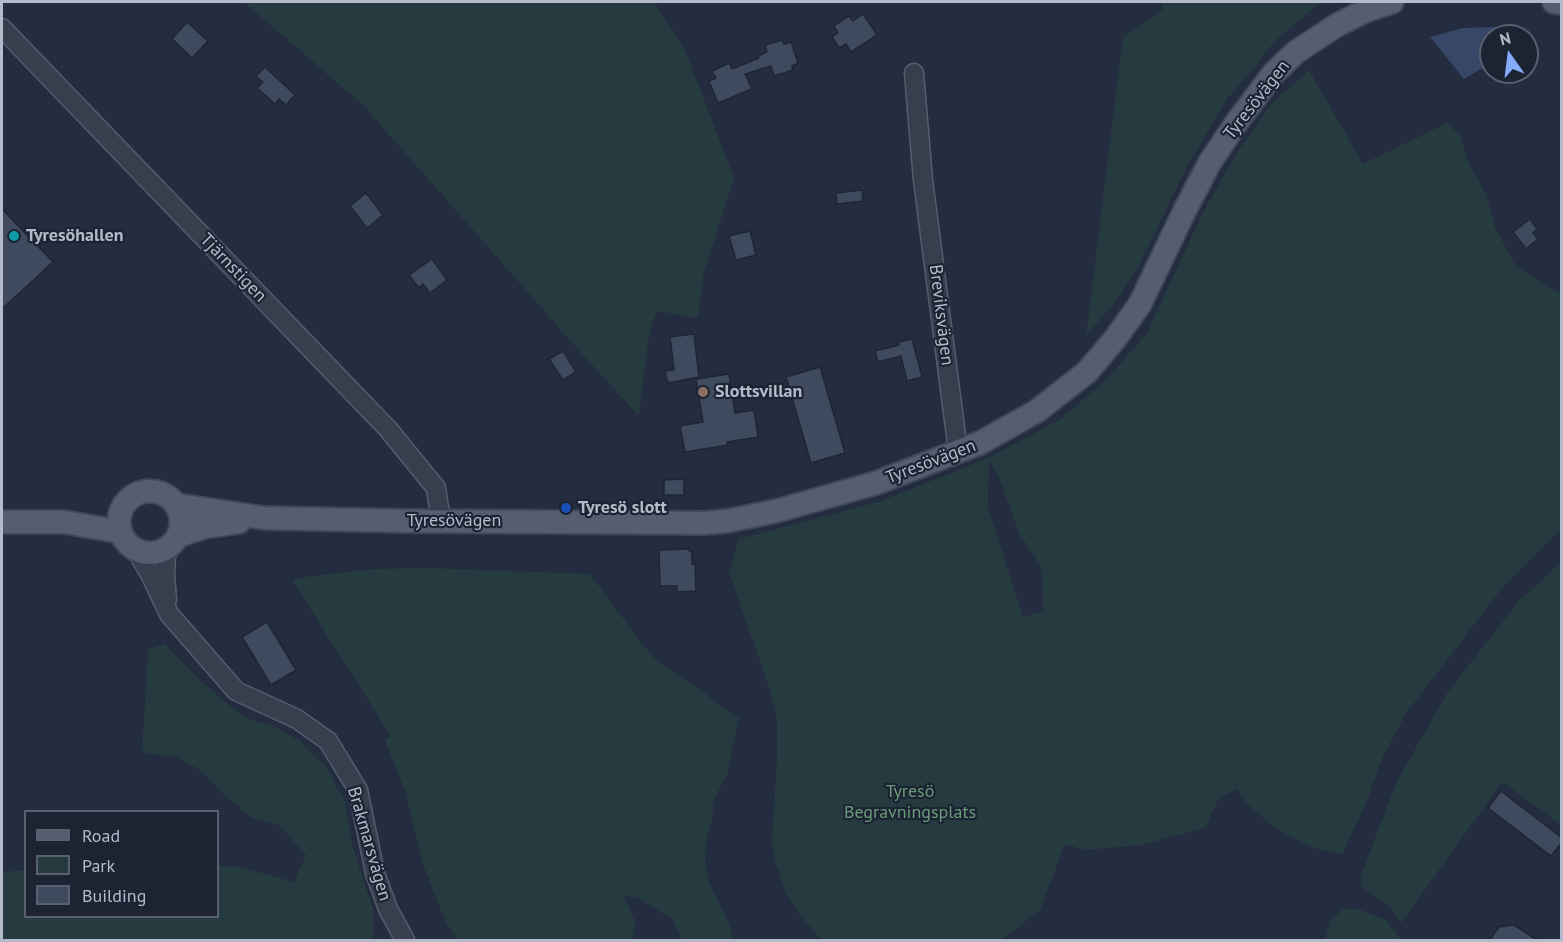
<!DOCTYPE html>
<html>
<head>
<meta charset="utf-8">
<style>
  body { margin:0 }
  #map { position:relative; width:1563px; height:942px; overflow:hidden; background:#232d3f; font-family:"PT Sans",sans-serif }
  canvas { display:block }
  .frame { position:absolute; inset:0; border:3px solid #b3baca; pointer-events:none }
  .legend { position:absolute; left:24px; top:810px; width:195px; height:108px; box-sizing:border-box; background:#1c2434; border:2px solid #586070; margin:0; padding:8px 10px; list-style:none; font-size:18px; color:#b3baca }
  .legend li { display:flex; align-items:center; gap:12px; height:30px }
  .legend b { width:30px; border:2px solid #586070 }
  .north { position:absolute; left:1479px; top:24px; width:60px; height:60px; box-sizing:border-box; background:#1c2434; border:2px solid #586070; border-radius:50%; rotate:346deg; font-size:16px; font-weight:700; line-height:24px; text-align:center; color:#b3baca }
  .north::after { content:''; display:block; margin:auto; width:21px; height:27px; background:#86abfc; clip-path:polygon(50% 0,100% 100%,50% 72%,0 100%) }
</style>
</head>
<body>
<div id="map">
<canvas width="1563" height="942"></canvas>
<div class="frame"></div>
<ul class="legend">
<li><b style="height:8px;background:#555e6f"></b>Road</li>
<li><b style="height:16px;background:#253b40"></b>Park</li>
<li><b style="height:16px;background:#3f4a5f"></b>Building</li>
</ul>
<div class="north">N</div>
</div>
<script>
const ctx = document.querySelector('canvas').getContext('2d');
ctx.lineJoin = 'round';
function fillPath(path, color) {
  ctx.fillStyle = color;
  ctx.fill(path, 'evenodd');
}
function toPath(rows) {
  const path = new Path2D();
  for (const r of rows) {
    if (r.length === 3) {
      path.moveTo(r[0] + r[2], r[1]);
      path.arc(r[0], r[1], r[2], 0, 2 * Math.PI);
      continue;
    }
    path.moveTo(r[0], r[1]);
    for (let i = 2; i < r.length; i += 2) path.lineTo(r[i], r[i + 1]);
  }
  return path;
}
function strokePath(path, color, width, dash) {
  ctx.strokeStyle = color;
  ctx.lineWidth = width;
  ctx.lineCap = dash ? 'butt' : 'round';
  ctx.setLineDash(dash || []);
  ctx.stroke(path);
}
function drawText(font, color, halo, rows, align = 'center') {
  ctx.font = font + ' "PT Sans",sans-serif';
  ctx.lineWidth = 4.5;
  ctx.setLineDash([]);
  ctx.textBaseline = 'middle';
  ctx.strokeStyle = halo;
  ctx.fillStyle = color;
  for (const [text, x, y, turn = 0] of rows) {
    ctx.save();
    ctx.translate(x, y);
    ctx.rotate((+turn || 0) * Math.PI / 180);
    ctx.textAlign = isNaN(turn) ? turn : align;
    if (halo) ctx.strokeText(text, 0, 0);
    ctx.fillText(text, 0, 0);
    ctx.restore();
  }
}
fillPath(toPath([
  [244,2,654,2,684,47,734,178,704,272,698,318,657,311,649,335,639,416,583,355,364,106],
  [1163,2,1321,2,1274,42,1259,62,1227,99,1188,165,1139,265,1120,296,1086,336,1123,37,1162,10],
  [1309,70,1363,164,1447,123,1459,134,1470,166,1486,194,1495,227,1515,265,1549,288,1561,293,1561,528,1502,588,1405,715,1381,761,1365,806,1342,854,1313,848,1278,830,1250,807,1237,789,1219,798,1205,828,1141,845,1085,850,1065,844,1040,910,1002,940,825,940,819,937,800,915,787,896,776,865,772,842,777,761,777,718,767,681,729,572,739,539,881,501,988,458,1059,420,1108,378,1147,333,1202,214,1238,151,1271,104],
  [989,459,1001,482,1019,533,1041,566,1043,587,1043,611,1023,617,988,507],
  [1561,562,1561,825,1502,782,1401,923,1391,908,1360,885,1362,873,1396,783,1447,693,1518,602],
  [429,568,590,574,644,646,658,662,695,685,716,703,739,718,727,775,714,799,712,819,707,836,705,862,709,882,728,921,734,940,681,940,681,938,672,919,638,898,624,895,635,922,633,940,459,940,446,923,422,862,406,794,385,740,391,736,292,580,305,577,373,569],
  [164,644,205,685,227,703,249,719,276,727,300,741,326,767,345,801,352,845,373,909,373,940,2,940,2,872,25,870,26,916,218,916,218,866,240,867,294,882,306,855,279,825,252,818,223,794,203,772,177,757,142,753,148,649],
  [1342,909,1358,909,1386,920,1401,940,1325,940,1330,922]
]), '#253b40');
fillPath(toPath([
  [1496,27,1523,36,1491,36,1491,63,1464,79,1430,37,1463,28]
]), '#364767');
const building = toPath([
  [863,14,877,35,851,52,846,44,839,48,832,37,838,33,834,26,849,16,853,21,863,14],
  [187,22,208,41,192,58,172,39,187,22],
  [782,40,784,44,791,42,798,63,792,66,793,70,774,76,771,66,745,74,752,89,718,103,709,81,716,78,712,71,729,63,732,69,759,58,758,56,767,52,765,45,782,40],
  [265,67,295,95,286,105,279,99,275,104,257,88,263,82,256,76,265,67],
  [862,190,863,201,837,204,836,193,862,190],
  [366,193,383,215,367,228,350,206,366,193],
  [2,209,53,262,2,309,2,209],
  [1530,219,1537,229,1533,233,1538,239,1526,249,1513,232,1530,219],
  [750,231,756,255,736,260,729,236,750,231],
  [432,259,447,280,430,293,423,284,419,288,409,275,432,259],
  [694,334,699,377,668,383,665,371,674,370,670,337,694,334],
  [912,339,922,377,907,381,901,356,878,362,875,351,899,345,898,342,912,339],
  [563,351,576,372,563,380,549,359,563,351],
  [820,367,845,453,811,463,786,377,820,367],
  [729,374,735,413,754,410,758,437,727,442,728,445,685,452,680,426,703,422,696,379,729,374],
  [684,479,684,495,664,495,664,480,684,479],
  [688,549,692,553,692,564,695,564,696,591,677,592,677,586,660,586,659,550,688,549],
  [267,622,296,670,271,685,242,637,267,622],
  [1501,791,1562,838,1562,842,1551,856,1488,808,1501,791],
  [1514,925,1537,940,1490,940,1499,927,1514,925]
]);
fillPath(building, '#3f4a5f');
strokePath(building, '#1e2636', 1.5);
const minor = toPath([
  [2,28,388,429,436,488,441,521],
  [914,73,923,180,958,451],
  [136,550,151,576,169,614,236,691,297,719,328,741,358,790,375,873,388,909,405,940],
  [167,600,165,575,166,556,171,545]
]);
const major = toPath([
  [1554,2,1562,3],
  [150,522,31],
  [176,505,264,518,408,521,705,523,727,521,776,511,876,483,980,443,1037,411,1087,372,1115,339,1140,304,1185,210,1210,162,1237,122,1273,74,1296,52,1337,25,1365,11,1392,2],
  [2,522,64,522,121,532],
  [178,536,204,527,239,522]
]);
strokePath(minor, '#555d6d', 21);
strokePath(major, '#404858', 26);
strokePath(minor, '#373f4f', 18);
strokePath(major, '#555e6f', 22);
for (const [x, y, r, color] of [
  [14,236,6,"#0f9aa8"],
  [703,392,6,"#8d6e63"],
  [566,508,6,"#1a4fb4"]
]) {
  const dot = new Path2D();
  dot.arc(x, y, r, 0, 2 * Math.PI);
  ctx.fillStyle = color;
  ctx.fill(dot);
  strokePath(dot, '#1c2434', 2);
}
drawText('18px', '#b3baca', '#1c2434', [
  ["Tyresövägen",1257,100,-52],
  ["Tjärnstigen",233,268,46],
  ["Breviksvägen",941,315,83],
  ["Tyresövägen",931,462,-21],
  ["Tyresövägen",454,521],
  ["Brakmarsvägen",369,844,74]
]);
drawText('bold 18px', '#b3baca', '#1c2434', [
  ["Tyresöhallen",26,236],
  ["Slottsvillan",715,392],
  ["Tyresö slott",578,508]
], 'left');
drawText('18px', '#699c79', '#1c2434', [
  ["Tyresö",910,792],
  ["Begravningsplats",910,813]
]);
</script>
</body>
</html>
